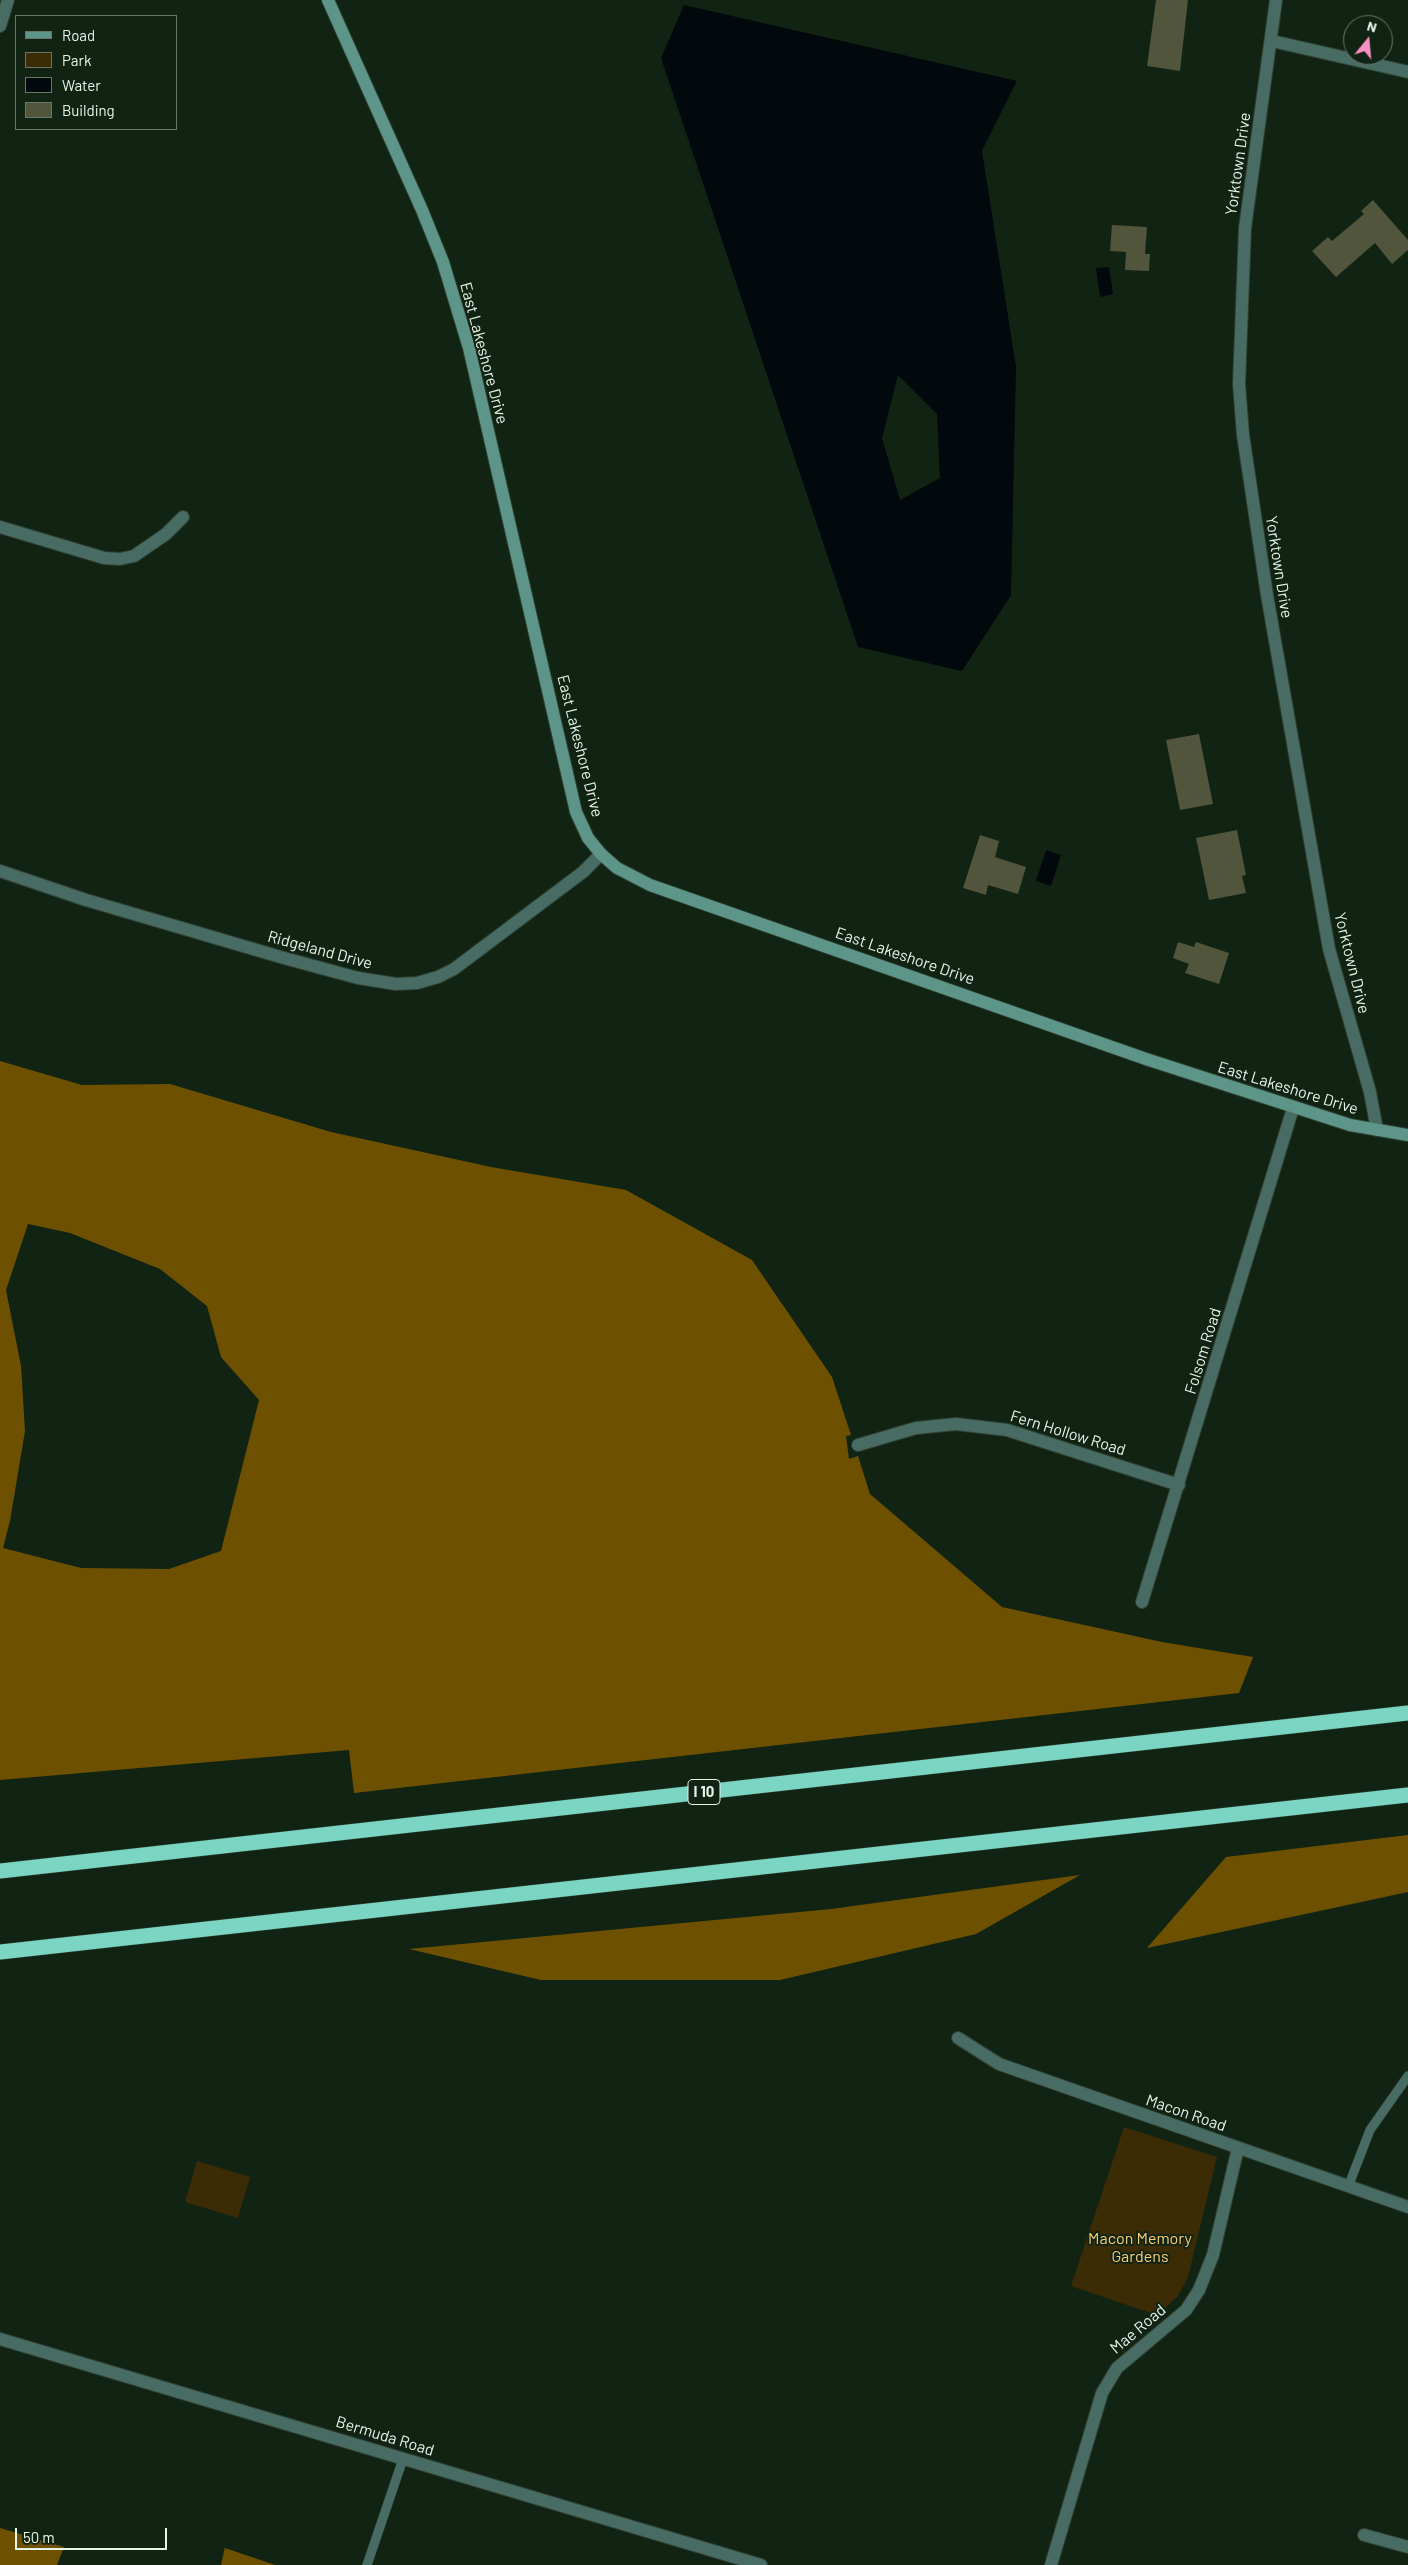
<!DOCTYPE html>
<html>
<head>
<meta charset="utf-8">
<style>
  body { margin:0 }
  #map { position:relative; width:1408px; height:2565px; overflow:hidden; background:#112414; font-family:Barlow,sans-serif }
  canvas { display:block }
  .legend { position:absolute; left:15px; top:15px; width:162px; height:115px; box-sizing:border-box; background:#112414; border:1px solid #667768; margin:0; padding:6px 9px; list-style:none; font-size:15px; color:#e6f3e7 }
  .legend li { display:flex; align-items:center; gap:10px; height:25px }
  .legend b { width:25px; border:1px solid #667768 }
  .north { position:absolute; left:1343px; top:15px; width:50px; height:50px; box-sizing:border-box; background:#112414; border:1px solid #667768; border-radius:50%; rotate:17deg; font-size:14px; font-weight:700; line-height:20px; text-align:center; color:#e6f3e7 }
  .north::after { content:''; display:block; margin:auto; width:18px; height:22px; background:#fc8fc3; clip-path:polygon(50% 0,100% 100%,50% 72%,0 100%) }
  .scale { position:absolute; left:15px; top:2528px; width:152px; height:22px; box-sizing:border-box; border:2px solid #e6f3e7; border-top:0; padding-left:6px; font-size:15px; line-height:18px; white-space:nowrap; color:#e6f3e7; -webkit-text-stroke:4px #112414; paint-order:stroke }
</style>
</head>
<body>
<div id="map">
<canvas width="1408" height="2565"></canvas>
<ul class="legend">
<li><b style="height:6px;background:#5d9689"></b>Road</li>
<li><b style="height:14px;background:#3b2c06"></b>Park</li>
<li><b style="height:14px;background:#01090c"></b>Water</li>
<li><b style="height:14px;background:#50553b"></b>Building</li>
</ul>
<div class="north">N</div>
<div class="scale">50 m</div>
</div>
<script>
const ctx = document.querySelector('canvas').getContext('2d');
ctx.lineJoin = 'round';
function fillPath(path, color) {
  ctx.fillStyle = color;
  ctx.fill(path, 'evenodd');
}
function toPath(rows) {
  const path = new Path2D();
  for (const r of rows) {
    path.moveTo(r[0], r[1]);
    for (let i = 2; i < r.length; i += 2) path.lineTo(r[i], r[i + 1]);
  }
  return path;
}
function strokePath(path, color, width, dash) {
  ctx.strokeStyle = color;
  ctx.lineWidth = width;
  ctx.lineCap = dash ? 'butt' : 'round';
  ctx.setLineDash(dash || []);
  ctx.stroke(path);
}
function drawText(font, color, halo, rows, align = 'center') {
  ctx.font = font + ' Barlow,sans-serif';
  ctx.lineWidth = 4;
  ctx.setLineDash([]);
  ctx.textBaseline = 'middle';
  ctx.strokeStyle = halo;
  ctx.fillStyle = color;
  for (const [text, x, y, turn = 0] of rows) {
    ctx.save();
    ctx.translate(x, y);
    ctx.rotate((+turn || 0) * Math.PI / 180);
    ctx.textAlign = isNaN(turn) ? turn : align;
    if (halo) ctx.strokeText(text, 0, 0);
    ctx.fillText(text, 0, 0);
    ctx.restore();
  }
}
fillPath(toPath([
  [1124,2127,1217,2157,1188,2277,1178,2296,1157,2315,1071,2286],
  [197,2161,250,2177,238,2218,185,2202]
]), '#3b2c06');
fillPath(toPath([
  [0,1061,82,1085,170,1084,331,1132,491,1167,626,1190,752,1260,832,1377,851,1435,846,1436,849,1459,858,1456,870,1494,1002,1607,1162,1642,1253,1657,1239,1693,354,1793,349,1750,0,1780],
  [28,1224,70,1233,160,1269,207,1306,221,1357,259,1400,221,1551,169,1569,81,1568,3,1548,10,1521,25,1431,21,1366,6,1290],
  [1408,1835,1408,1892,1147,1948,1226,1857],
  [1080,1875,976,1934,780,1980,541,1980,409,1949,831,1909],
  [0,2528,64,2547,57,2565,0,2565],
  [225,2547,225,2548,275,2565,221,2565]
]), '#6e5100');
fillPath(toPath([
  [684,5,1017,81,982,151,1016,367,1011,595,962,671,858,647,661,58],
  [898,375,937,414,940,478,900,500,882,438],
  [1109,267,1113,294,1100,297,1096,268],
  [1046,850,1061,855,1051,886,1036,881]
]), '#01090c');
fillPath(toPath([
  [1156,0,1188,0,1180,71,1147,66],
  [1373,200,1408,240,1408,250,1392,264,1375,243,1336,277,1312,251,1328,237,1332,241,1364,214,1361,211],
  [1112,225,1147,227,1145,254,1150,254,1149,271,1125,270,1126,252,1110,251],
  [1199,734,1213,804,1180,810,1166,740],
  [1237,830,1246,875,1242,876,1246,893,1209,900,1196,838],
  [980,835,999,841,995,857,1026,867,1018,894,988,885,986,895,963,888],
  [1178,942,1194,947,1196,942,1229,953,1219,984,1185,973,1189,964,1173,958]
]), '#50553b');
const lane = toPath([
  [1348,2187,1370,2130,1408,2076],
  [367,2565,403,2459]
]);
const street = toPath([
  [1276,0,1245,228,1239,384,1243,435,1267,595,1329,949,1370,1092,1377,1130],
  [0,26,8,0],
  [1272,41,1408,72],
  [0,527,104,558,120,559,134,556,166,534,183,517],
  [0,871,86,900,284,958,358,978,396,984,417,983,438,977,454,969,583,872,601,854],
  [858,1445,916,1428,956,1424,1007,1430,1179,1485],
  [1142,1602,1293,1108],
  [958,2038,999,2064,1408,2207],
  [0,2339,761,2565],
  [1364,2535,1408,2547],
  [1051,2565,1102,2393,1117,2368,1186,2310,1199,2290,1213,2255,1238,2148]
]);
const secondary = toPath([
  [328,0,422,210,443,262,469,348,576,812,588,838,601,854,617,868,650,885,1146,1059,1350,1125,1408,1135]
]);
const highway = toPath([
  [0,1871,1408,1713],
  [0,1952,1408,1795]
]);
strokePath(lane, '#2f4132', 10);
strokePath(street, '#2f4132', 14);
strokePath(secondary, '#2f4132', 14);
strokePath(highway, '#2f4132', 16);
strokePath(lane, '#486b63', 9);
strokePath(street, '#486b63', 12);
strokePath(secondary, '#5d9689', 12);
strokePath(highway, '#7ad6c3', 15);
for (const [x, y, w] of [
  [704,1792,32]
]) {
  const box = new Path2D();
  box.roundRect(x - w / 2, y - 12.5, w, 25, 4);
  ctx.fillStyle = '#112414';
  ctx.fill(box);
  strokePath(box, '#e6f3e7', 1);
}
drawText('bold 15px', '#e6f3e7', null, [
  ["I 10",704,1792]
]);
drawText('16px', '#e6f3e7', '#112414', [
  ["Yorktown Drive",1238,164,-82],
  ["East Lakeshore Drive",484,353,75],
  ["Yorktown Drive",1279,567,81],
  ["East Lakeshore Drive",580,746,76],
  ["Ridgeland Drive",320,950,15],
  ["East Lakeshore Drive",905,956,19],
  ["Yorktown Drive",1352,963,76],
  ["East Lakeshore Drive",1288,1088,17],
  ["Folsom Road",1203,1351,-73],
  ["Fern Hollow Road",1068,1433,17],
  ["Macon Road",1186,2113,19],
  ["Mae Road",1138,2329,-40],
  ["Bermuda Road",385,2436,17]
]);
drawText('16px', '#f9cd70', '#112414', [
  ["Macon Memory",1140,2239],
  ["Gardens",1140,2257]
]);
</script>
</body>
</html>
